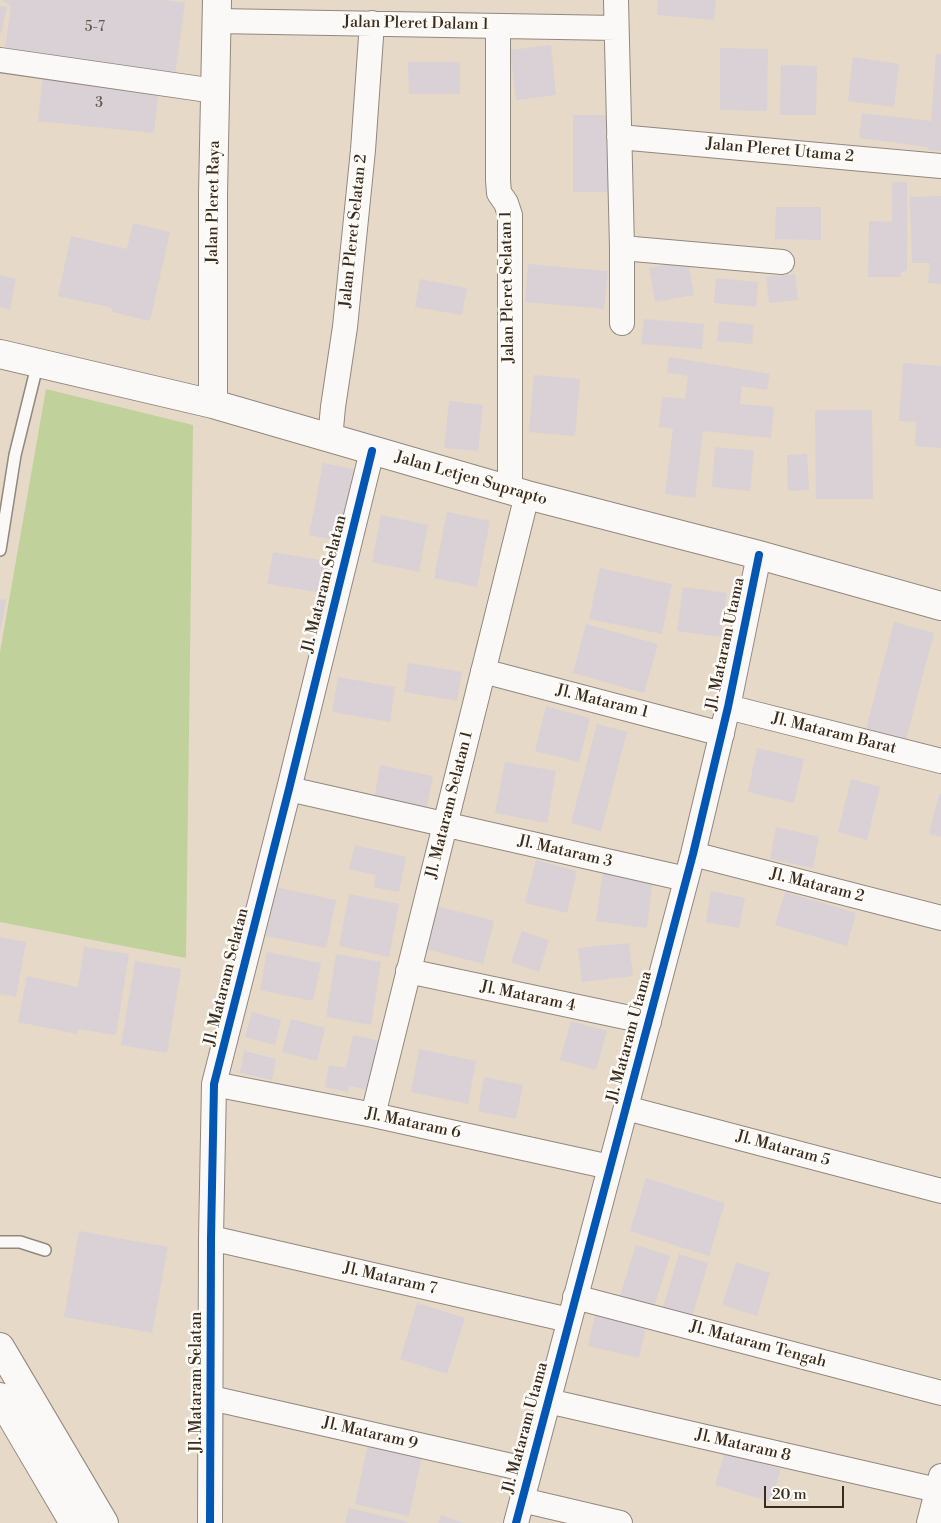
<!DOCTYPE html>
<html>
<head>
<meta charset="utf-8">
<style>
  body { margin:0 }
  #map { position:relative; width:941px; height:1523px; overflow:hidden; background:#e6d9c8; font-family:"Libre Bodoni",serif }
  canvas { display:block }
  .scale { position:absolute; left:764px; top:1486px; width:80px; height:22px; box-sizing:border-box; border:2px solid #3b2a1e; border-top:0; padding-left:6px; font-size:15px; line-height:18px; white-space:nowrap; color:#3b2a1e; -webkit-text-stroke:4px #fdfcf7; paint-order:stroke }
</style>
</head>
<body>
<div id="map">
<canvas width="941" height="1523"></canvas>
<div class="scale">20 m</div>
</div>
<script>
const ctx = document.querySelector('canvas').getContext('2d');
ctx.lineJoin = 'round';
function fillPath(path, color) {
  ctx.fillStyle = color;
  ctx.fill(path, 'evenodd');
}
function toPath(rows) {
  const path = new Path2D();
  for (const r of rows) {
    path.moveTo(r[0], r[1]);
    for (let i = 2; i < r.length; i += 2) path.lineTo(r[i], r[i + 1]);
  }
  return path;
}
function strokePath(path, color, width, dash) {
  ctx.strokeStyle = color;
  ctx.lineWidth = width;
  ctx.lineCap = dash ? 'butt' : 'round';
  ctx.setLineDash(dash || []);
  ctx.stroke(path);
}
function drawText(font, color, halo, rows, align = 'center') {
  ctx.font = font + ' "Libre Bodoni",serif';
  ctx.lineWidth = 5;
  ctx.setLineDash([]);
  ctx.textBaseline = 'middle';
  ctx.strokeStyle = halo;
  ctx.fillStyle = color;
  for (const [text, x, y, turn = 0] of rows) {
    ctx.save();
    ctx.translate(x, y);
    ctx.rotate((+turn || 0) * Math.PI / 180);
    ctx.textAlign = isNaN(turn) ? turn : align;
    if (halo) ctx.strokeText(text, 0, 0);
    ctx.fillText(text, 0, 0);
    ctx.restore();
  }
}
fillPath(toPath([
  [46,389,193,425,186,958,0,922,0,652]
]), '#c0d19b');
fillPath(toPath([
  [1,0,164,0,185,3,175,75,5,49,11,6],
  [658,0,716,0,714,20,657,15],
  [0,6,7,7,1,34,0,34],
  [551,45,556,95,516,100,510,50],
  [720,48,768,49,767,111,720,110],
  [936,54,941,54,941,151,928,150,928,147,859,138,862,113,931,121],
  [853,57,899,64,894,107,848,101],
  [408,62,460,62,460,94,409,94],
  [781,65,817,66,816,115,780,115],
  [43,75,159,87,154,133,38,121],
  [573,115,609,115,609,192,573,192],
  [892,182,907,182,907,271,901,272,901,277,868,277,869,221,892,222],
  [941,196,941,284,928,283,930,263,912,263,910,197],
  [776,207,821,207,821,240,775,239],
  [133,223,170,232,150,321,112,312,113,308,58,296,71,236,127,249],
  [688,261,694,295,655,302,649,268],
  [528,264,608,271,604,309,525,302],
  [795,274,798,300,769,303,766,277],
  [0,275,16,279,10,310,0,307],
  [716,278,758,282,756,307,714,303],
  [420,279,467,288,462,315,415,307],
  [644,319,704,324,702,349,641,344],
  [719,321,754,325,752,344,717,341],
  [669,357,770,374,767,390,742,386,740,404,774,407,771,438,703,431,695,498,665,494,673,429,659,427,662,397,685,399,688,376,667,373],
  [903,363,941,366,941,448,915,446,916,422,899,421],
  [534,375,580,379,575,436,529,432],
  [449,401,483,405,478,451,444,448],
  [815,410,872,410,873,499,816,499],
  [715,447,754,451,750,491,712,487],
  [807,454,809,490,788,491,787,455],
  [323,463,354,469,339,541,309,535],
  [447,512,490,521,477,587,434,578],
  [381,515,428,525,419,572,372,562],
  [273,552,333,562,328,594,267,584],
  [600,568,672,584,662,634,589,619],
  [683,587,727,593,721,637,677,631],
  [0,599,6,600,1,629,0,629],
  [894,622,934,633,906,739,866,729],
  [586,624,658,644,644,693,573,673],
  [408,663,462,672,457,701,404,692],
  [338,677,395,687,390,722,332,712],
  [546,706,590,718,579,762,535,751],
  [597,724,627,732,601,831,571,823],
  [757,748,804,759,794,803,748,792],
  [505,762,556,771,547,823,495,813],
  [380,765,433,776,426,811,374,800],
  [851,779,880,787,867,840,838,832],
  [939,794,941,794,941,837,929,834],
  [776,827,819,837,813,868,770,859],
  [355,845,406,857,399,892,373,887,376,875,349,869],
  [536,860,577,871,567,913,525,903],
  [603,872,653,878,647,928,596,921],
  [275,887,336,900,326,948,266,936],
  [711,891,745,898,739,928,706,922],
  [785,892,856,913,847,946,775,925],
  [349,894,399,904,389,957,339,946],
  [437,906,494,921,483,964,426,949],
  [522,931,549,940,539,972,511,962],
  [0,937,26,942,16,997,0,994],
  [629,943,633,976,582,982,578,948],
  [84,947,129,954,116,1035,78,1029,77,1034,18,1022,27,976,78,987],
  [267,952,321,963,313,1001,260,990],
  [336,954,381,962,371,1025,326,1017],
  [135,961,181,969,167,1053,121,1045],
  [252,1012,281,1020,275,1045,245,1037],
  [291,1019,325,1028,317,1061,282,1052],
  [571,1021,607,1031,596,1070,560,1060],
  [353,1035,380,1041,370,1090,349,1086,348,1092,325,1087,329,1065,346,1068],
  [419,1049,476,1061,468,1104,411,1092],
  [244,1051,276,1059,272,1080,240,1073],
  [484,1077,523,1085,516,1119,478,1111],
  [646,1178,725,1203,709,1256,630,1231],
  [79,1231,168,1247,152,1333,64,1317],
  [636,1245,670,1256,654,1307,620,1296],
  [679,1254,708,1263,692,1317,663,1307],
  [736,1262,770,1273,757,1316,722,1305],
  [417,1303,465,1318,447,1374,400,1359],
  [595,1315,646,1327,639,1358,588,1346],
  [368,1444,422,1456,409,1516,355,1504],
  [725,1452,781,1469,771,1502,715,1485],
  [349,1508,408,1522,408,1523,345,1523],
  [441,1515,464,1523,438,1523]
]), '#d9d1d5');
const lane = toPath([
  [0,550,15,455,38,362],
  [0,1242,20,1242,45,1250]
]);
const street = toPath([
  [616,0,622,248,622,323],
  [216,21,616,28],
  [498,26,498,180,499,193,506,203,510,215,510,490],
  [0,60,215,91],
  [619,137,941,166],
  [622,248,782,262],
  [330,439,333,407,345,327,363,150,372,23],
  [483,671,722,734],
  [728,707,941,761],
  [289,789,686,879],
  [693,854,941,918],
  [408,971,649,1022],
  [214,1084,373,1115,610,1167],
  [626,1108,941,1191],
  [373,1115,527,495],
  [211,1238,569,1320],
  [575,1297,941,1393],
  [211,1398,529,1470],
  [548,1401,937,1490],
  [522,1500,620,1523],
  [210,1523,211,1238,214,1084,289,789,372,451],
  [516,1523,693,854,728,707,759,555],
  [929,1523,941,1476]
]);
const secondary = toPath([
  [0,354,213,404,527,495,759,555,941,606],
  [213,404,213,194,217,0]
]);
const highway = toPath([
  [0,1347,104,1523],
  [0,1397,74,1523]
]);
strokePath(lane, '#91887e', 14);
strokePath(street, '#91887e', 26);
strokePath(secondary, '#91887e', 30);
strokePath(highway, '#91887e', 30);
strokePath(lane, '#fbf9f7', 11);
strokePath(street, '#fbf9f7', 24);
strokePath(secondary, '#fbf9f7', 28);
strokePath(highway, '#fbf9f7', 28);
strokePath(toPath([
  [210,1523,211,1238,214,1084,289,789,372,451],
  [516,1523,693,854,728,707,759,555]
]), '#0057b8', 8);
drawText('14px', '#62544c', null, [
  ["5-7",95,28],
  ["3",99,104]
]);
drawText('16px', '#3b2a1e', '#fdfcf7', [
  ["Jalan Pleret Dalam 1",416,24,1],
  ["Jalan Pleret Utama 2",780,151,5],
  ["Jalan Pleret Raya",214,202,-89],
  ["Jalan Pleret Selatan 2",354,231,-84],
  ["Jalan Pleret Selatan 1",508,287,-91],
  ["Jalan Letjen Suprapto",471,479,16],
  ["Jl. Mataram Selatan",325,584,-76],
  ["Jl. Mataram Utama",726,644,-78],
  ["Jl. Mataram 1",602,702,14],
  ["Jl. Mataram Barat",834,734,14],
  ["Jl. Mataram Selatan 1",450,805,-76],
  ["Jl. Mataram 3",565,852,13],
  ["Jl. Mataram 2",817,886,14],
  ["Jl. Mataram Selatan",227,977,-76],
  ["Jl. Mataram 4",528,997,12],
  ["Jl. Mataram Utama",630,1037,-75],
  ["Jl. Mataram 6",413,1124,12],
  ["Jl. Mataram 5",783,1149,15],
  ["Jl. Mataram 7",390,1279,13],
  ["Jl. Mataram Tengah",758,1345,15],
  ["Jl. Mataram Selatan",197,1382,-90],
  ["Jl. Mataram Utama",526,1428,-75],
  ["Jl. Mataram 9",370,1434,13],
  ["Jl. Mataram 8",743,1446,13]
]);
</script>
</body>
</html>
